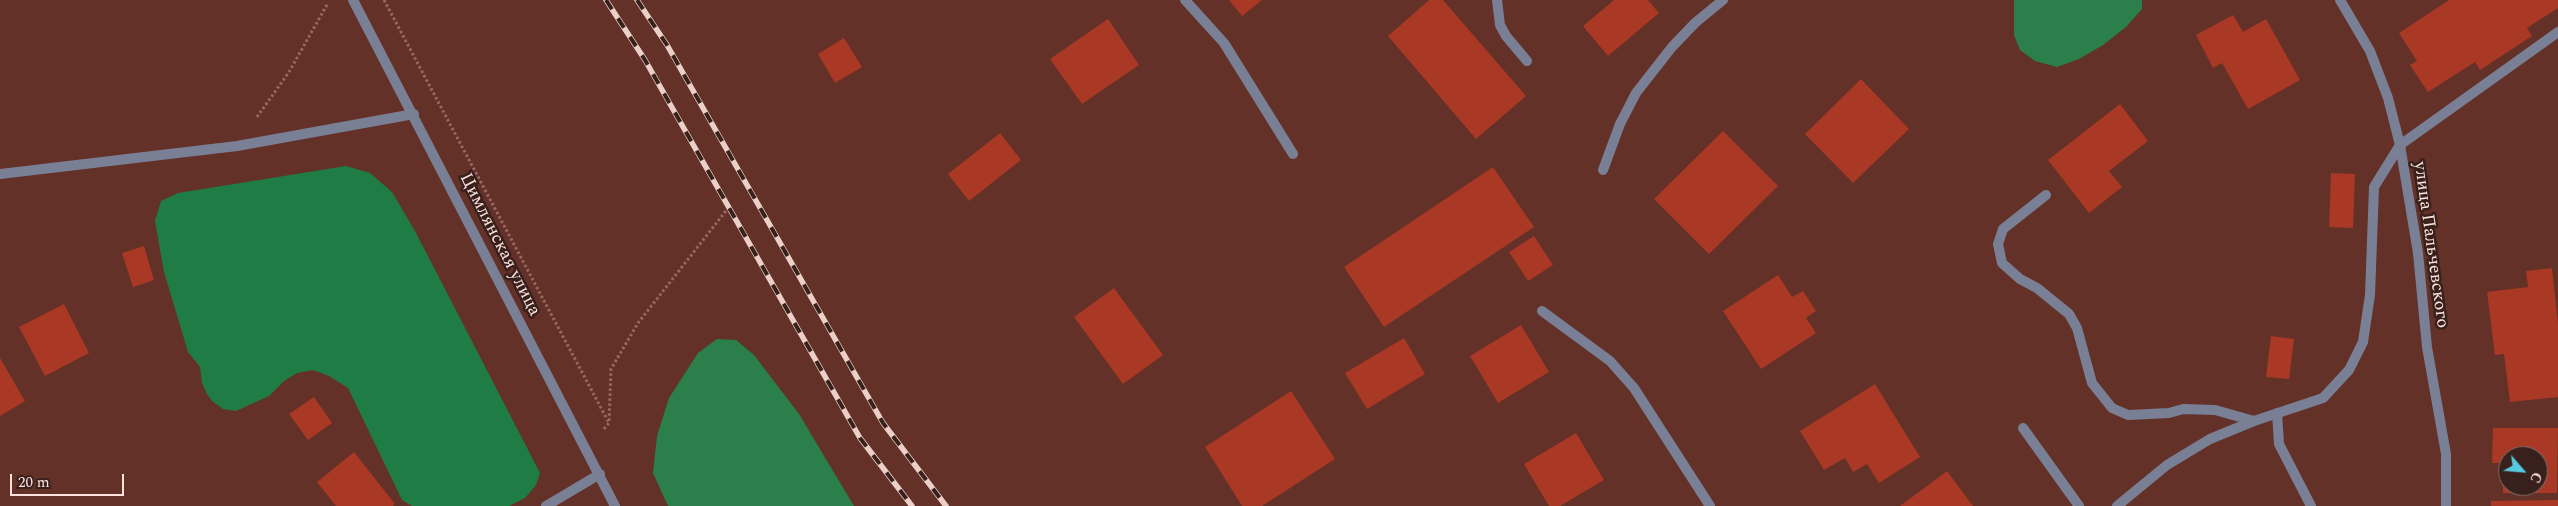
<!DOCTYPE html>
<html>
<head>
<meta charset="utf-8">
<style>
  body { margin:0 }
  #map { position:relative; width:2558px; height:506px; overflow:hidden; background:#633127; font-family:Spectral,serif }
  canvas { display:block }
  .north { position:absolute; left:2498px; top:446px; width:50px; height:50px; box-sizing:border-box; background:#38211c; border:1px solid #876e69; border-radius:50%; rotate:117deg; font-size:14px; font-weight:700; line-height:20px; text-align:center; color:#fde2dd }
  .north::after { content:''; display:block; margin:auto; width:18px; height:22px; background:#55cae0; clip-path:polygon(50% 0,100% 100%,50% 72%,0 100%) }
  .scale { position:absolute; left:10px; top:474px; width:114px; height:22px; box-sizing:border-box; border:2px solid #fde2dd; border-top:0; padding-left:6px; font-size:15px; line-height:18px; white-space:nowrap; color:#fde2dd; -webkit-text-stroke:4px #38211c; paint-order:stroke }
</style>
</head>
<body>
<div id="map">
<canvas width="2558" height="506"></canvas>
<div class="north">С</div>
<div class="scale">20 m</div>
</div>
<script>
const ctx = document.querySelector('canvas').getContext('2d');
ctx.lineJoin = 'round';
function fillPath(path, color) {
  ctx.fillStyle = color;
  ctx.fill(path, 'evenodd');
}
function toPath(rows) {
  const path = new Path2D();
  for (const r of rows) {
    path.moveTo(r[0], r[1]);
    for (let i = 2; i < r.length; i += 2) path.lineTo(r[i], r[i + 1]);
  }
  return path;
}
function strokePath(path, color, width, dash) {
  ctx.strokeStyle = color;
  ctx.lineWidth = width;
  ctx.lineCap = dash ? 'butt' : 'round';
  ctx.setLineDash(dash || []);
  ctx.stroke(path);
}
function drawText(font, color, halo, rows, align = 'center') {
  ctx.font = font + ' Spectral,serif';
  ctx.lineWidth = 5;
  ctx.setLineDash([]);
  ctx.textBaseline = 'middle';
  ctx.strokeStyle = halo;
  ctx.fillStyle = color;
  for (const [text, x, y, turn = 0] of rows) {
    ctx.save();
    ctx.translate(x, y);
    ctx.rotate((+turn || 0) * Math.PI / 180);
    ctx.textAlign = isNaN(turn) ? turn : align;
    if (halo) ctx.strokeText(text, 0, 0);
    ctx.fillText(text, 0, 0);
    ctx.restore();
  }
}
fillPath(toPath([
  [2014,0,2142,0,2142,9,2126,27,2103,45,2079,59,2057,67,2035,61,2020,50,2014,35],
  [717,339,736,340,754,355,799,414,854,506,668,506,653,473,657,436,669,398,698,353]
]), '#2b7f4a');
fillPath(toPath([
  [346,166,370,173,392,192,415,231,540,473,536,485,525,498,509,506,412,506,402,500,348,388,329,376,313,370,297,373,284,381,269,396,236,411,223,409,212,401,207,394,202,383,200,367,188,352,164,272,155,221,161,201,178,193]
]), '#1f7c44');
fillPath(toPath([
  [1229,0,1262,0,1242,16],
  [1429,0,1443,0,1526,96,1476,139,1388,36],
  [1614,0,1648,0,1659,13,1608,56,1583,26],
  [2449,0,2558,0,2558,8,2527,28,2532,36,2480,70,2475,62,2428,92,2410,65,2417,61,2399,33],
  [2233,15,2243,32,2266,19,2300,80,2248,109,2222,63,2213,68,2196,35],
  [1108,19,1139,65,1082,104,1050,59],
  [844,38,862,67,835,83,818,54],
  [1861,79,1909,129,1853,183,1805,134],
  [2120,104,2148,141,2109,171,2122,187,2089,213,2048,160],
  [1723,131,1778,186,1709,254,1654,199],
  [1000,133,1021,160,969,201,948,174],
  [1493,167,1534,227,1384,327,1344,267],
  [2331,173,2355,174,2353,228,2329,227],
  [1534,236,1553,265,1528,281,1509,252],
  [144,246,154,280,133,287,122,253],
  [2552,268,2558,323,2558,397,2510,402,2504,354,2495,355,2487,292,2528,287,2526,271],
  [1778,275,1792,297,1803,291,1816,311,1806,318,1816,333,1761,369,1723,311],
  [1114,288,1163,355,1123,384,1074,317],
  [64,304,89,353,45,376,19,327],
  [1521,325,1549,372,1498,403,1470,356],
  [2271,336,2294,339,2289,379,2266,377],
  [1404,338,1425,374,1367,409,1345,373],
  [0,358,25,401,0,416],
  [1875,384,1920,457,1879,483,1867,464,1853,472,1845,458,1824,470,1800,431],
  [1291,391,1335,459,1262,506,1242,506,1205,447],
  [314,397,332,423,308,440,289,414],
  [2493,428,2558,428,2557,493,2503,493,2503,463,2492,463],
  [2508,456,2538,456,2538,486,2508,486],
  [1576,433,1604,480,1560,506,1549,506,1524,464],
  [354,452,395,504,393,506,336,506,317,482],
  [1947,471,1973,506,1900,506],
  [2558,500,2558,506,2491,506,2491,501]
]), '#a93824');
strokePath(toPath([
  [384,0,609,423],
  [257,117,289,72,328,3],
  [604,429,609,423,611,369,638,323,729,207]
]), '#956a62', 3, [2.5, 2.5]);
strokePath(toPath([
  [1185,0,1224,43,1293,154],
  [1497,0,1500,25,1506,36,1527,61],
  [1603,170,1620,124,1636,93,1672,47,1695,23,1723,0],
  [2046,195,2003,229,1998,244,2002,263,2020,279,2037,288,2069,314,2077,328,2092,383,2112,408,2128,415,2169,413,2183,409,2215,410,2254,421],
  [1542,311,1610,361,1634,388,1710,506],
  [2277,413,2279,444,2311,506],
  [2023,428,2079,506],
  [546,506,600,474],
  [2117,506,2167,465,2210,439,2254,421,2323,398,2349,370,2363,342,2370,295,2374,187,2400,145,2558,32]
]), '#798095', 10);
strokePath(toPath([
  [353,0,615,506],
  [2340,0,2370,51,2388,98,2400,145,2418,253,2427,347,2446,454,2446,506],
  [0,174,237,146,414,114]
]), '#798095', 10);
const rail = toPath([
  [606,0,645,60,860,438,912,506],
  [637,0,667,45,883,423,946,506]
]);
strokePath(rail, '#eccfc9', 5.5);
strokePath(rail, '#38211c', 4, [11]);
drawText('18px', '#fde2dd', '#38211c', [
  ["Цимлянская улица",499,245,63],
  ["улица Пальчевского",2430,245,82]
]);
</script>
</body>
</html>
